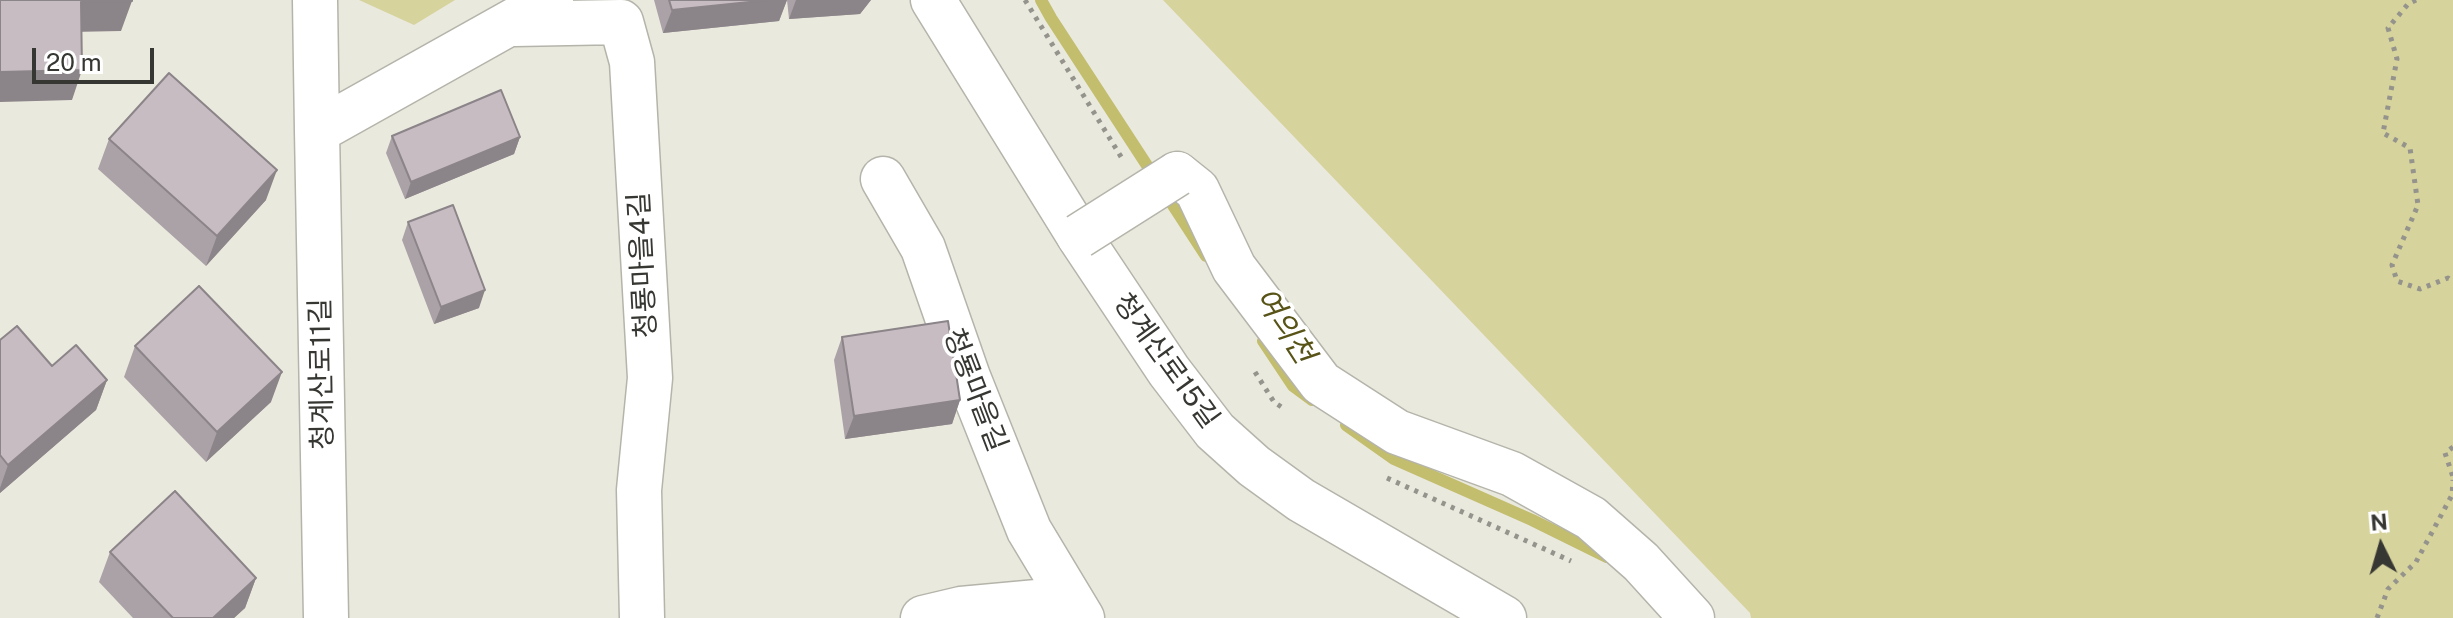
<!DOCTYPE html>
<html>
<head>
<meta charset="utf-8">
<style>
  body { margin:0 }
  #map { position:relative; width:2453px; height:618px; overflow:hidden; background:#eae9de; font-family:"Public Sans",sans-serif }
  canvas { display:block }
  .north { position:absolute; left:2341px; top:506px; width:80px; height:80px; -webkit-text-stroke:6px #fff; paint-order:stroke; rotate:355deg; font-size:22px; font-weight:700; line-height:32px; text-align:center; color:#363632 }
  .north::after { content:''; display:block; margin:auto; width:28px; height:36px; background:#363632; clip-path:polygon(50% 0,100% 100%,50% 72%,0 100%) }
  .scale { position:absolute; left:32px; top:48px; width:122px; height:36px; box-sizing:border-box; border:4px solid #363632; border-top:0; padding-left:10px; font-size:24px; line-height:28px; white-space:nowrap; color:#363632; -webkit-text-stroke:6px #fff; paint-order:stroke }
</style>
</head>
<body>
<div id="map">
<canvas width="2453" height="618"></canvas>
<div class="north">N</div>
<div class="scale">20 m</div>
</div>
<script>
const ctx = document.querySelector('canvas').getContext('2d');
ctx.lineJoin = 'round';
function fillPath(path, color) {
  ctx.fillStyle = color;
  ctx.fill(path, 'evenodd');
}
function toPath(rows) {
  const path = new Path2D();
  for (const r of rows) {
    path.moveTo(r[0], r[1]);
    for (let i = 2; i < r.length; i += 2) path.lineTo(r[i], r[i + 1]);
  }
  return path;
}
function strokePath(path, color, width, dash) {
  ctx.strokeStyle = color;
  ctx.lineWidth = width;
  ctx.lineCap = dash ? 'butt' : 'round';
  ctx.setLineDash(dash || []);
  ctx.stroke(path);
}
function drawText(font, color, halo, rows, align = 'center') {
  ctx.font = font + ' "Public Sans","Noto Sans KR",sans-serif';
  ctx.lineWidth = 7;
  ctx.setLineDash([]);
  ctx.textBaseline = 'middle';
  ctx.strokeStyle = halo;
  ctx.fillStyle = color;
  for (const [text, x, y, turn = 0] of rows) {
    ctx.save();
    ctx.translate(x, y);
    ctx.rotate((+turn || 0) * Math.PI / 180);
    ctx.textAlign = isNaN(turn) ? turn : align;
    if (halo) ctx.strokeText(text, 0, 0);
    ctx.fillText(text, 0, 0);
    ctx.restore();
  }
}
fillPath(toPath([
  [359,0,455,0,414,25],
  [1163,0,2453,0,2453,618,1751,618,1750,613]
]), '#d6d39d');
strokePath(toPath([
  [1041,0,1051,18,1206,256],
  [1263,341,1293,386,1312,400],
  [1346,425,1394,459,1532,520,1607,557]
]), '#c3bd6e', 12);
const street = toPath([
  [315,0,317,131],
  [933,0,1079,236,1169,371,1215,431,1254,466,1301,500,1504,618],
  [514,24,621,22,632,62,650,378,639,490,642,618],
  [1177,174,1197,190,1234,268,1321,383,1397,432,1512,474,1591,518,1641,562,1692,618],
  [883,179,923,248,968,377,1029,530,1082,618],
  [326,618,317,131,551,0],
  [923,618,961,609,1070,599]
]);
strokePath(street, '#b5b4aa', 47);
strokePath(toPath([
  [1025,0,1123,160],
  [2416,0,2408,4,2388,28,2397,59,2383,133,2410,148,2418,205,2392,265,2397,281,2420,289,2448,278,2453,282],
  [1255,372,1274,402,1286,410],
  [2453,447,2445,453,2453,477],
  [1387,478,1571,561],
  [2377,618,2388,589,2416,562,2452,495,2453,480]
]), '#94938c', 5, [4, 6]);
strokePath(street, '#fff', 44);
const streetBridge = toPath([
  [1079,236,1177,174]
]);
strokePath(streetBridge, '#b5b4aa', 47, []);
strokePath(streetBridge, '#fff', 44);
fillPath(toPath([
  [654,0,787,0,779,21,663,33],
  [787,0,871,0,860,14,789,19],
  [392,136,520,137,514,154,405,199,386,153],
  [109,139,266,200,206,266,98,169],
  [408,222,479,308,434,324,402,240],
  [842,337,960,400,952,424,845,439,834,360],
  [0,340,52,366,107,380,96,410,0,493],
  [135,346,271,402,206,462,124,377],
  [110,552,256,578,245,608,234,618,133,618,99,582]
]), '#aba2a7');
fillPath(toPath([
  [769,0,787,0,779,21,663,33,672,10],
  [796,0,871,0,860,14,789,19],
  [132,1,121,31,70,32,81,2],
  [82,70,72,100,0,102,0,72],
  [520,137,514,154,405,199,411,182],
  [277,170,266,200,206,266,217,236],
  [485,290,479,308,434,324,441,307],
  [282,372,271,402,206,462,217,432],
  [107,380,96,410,0,493,0,488,8,465],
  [960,400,952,424,845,439,854,416],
  [256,578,245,608,234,618,213,618]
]), '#8b8488');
const building = toPath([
  [0,0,132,0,132,1,81,2,82,70,0,72,0,0],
  [669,0,769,0,672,10,669,0],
  [169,73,277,170,217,236,109,139,169,73],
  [501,90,520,137,411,182,392,136,501,90],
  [453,205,485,290,441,307,408,222,453,205],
  [199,286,282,372,217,432,135,346,199,286],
  [948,321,960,400,854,416,842,337,948,321],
  [17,326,52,366,76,345,107,380,8,465,0,455,0,340,17,326],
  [175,491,256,578,213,618,173,618,110,552,175,491]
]);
fillPath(building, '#c7bcc2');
strokePath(building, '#8b8488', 2);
drawText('28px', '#363632', '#fff', [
  ["청룡마을4길",643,265,-93],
  ["청계산로15길",1166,361,54],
  ["청계산로11길",322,374,-91],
  ["청룡마을길",975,390,69]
]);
drawText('italic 30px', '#585317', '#fff', [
  ["여의천",1284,326,57]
]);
</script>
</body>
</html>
